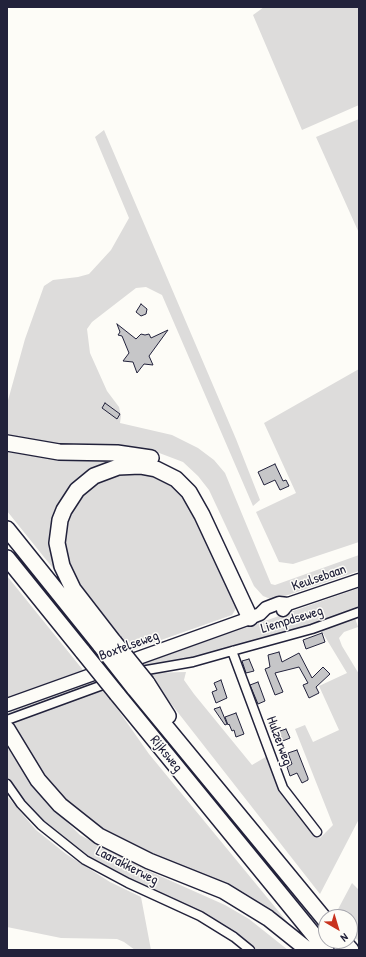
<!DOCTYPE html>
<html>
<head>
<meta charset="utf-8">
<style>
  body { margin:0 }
  #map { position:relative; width:366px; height:957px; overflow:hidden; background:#fdfcf7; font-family:"Patrick Hand",sans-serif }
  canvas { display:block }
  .frame { position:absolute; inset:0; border:8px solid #22223b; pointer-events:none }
  .north { position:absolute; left:318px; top:909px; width:40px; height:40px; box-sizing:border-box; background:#fdfcf7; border:1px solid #a5a5ac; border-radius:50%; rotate:142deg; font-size:11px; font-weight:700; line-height:16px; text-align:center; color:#22223b }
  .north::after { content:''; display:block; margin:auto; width:14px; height:18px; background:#c8321e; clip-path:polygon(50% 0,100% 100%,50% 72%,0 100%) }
</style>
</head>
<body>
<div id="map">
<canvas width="366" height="957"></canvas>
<div class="frame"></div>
<div class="north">N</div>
</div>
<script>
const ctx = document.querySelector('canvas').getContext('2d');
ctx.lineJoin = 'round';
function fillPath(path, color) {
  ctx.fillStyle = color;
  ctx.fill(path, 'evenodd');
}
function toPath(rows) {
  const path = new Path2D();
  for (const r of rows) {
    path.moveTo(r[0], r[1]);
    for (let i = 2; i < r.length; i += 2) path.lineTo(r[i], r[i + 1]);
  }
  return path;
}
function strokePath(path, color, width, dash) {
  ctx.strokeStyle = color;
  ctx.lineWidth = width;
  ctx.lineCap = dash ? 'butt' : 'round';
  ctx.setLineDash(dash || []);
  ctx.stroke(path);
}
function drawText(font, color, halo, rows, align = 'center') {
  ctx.font = font + ' "Patrick Hand",sans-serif';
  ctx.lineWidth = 3;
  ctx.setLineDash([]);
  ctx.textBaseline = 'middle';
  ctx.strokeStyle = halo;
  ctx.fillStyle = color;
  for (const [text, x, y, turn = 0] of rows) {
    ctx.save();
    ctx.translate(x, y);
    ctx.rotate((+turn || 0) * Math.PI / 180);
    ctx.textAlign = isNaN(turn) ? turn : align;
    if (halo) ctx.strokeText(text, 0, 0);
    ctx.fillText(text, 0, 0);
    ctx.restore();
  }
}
fillPath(toPath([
  [264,7,359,7,359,105,302,130,253,15],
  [359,119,359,233,316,137],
  [104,130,236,439,260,500,253,506,162,295,146,287,136,288,92,322,87,329,90,353,107,391,119,407,121,416,120,423,172,435,198,448,214,460,225,473,271,584,275,585,359,555,359,571,273,600,263,596,254,586,209,490,198,476,183,462,154,451,131,447,66,446,22,440,7,436,7,404,25,339,44,286,53,280,78,277,89,274,111,250,129,218,95,137],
  [359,369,359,542,293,564,279,562,256,512,296,493,264,423],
  [7,445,131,458,73,488,59,569,56,572,7,511],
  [136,472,153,476,169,483,185,498,237,607,232,615,130,651,95,603,81,587,71,569,64,543,68,522,75,505,89,488,104,478,118,474],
  [7,576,83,670,7,697],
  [359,588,359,609,318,624,192,658,143,668,8,717,9,712,16,708],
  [355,618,358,627,344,632,339,638,342,646,359,674,359,819,320,894,147,673,186,672,184,680,194,694,252,765,269,755,284,798,320,838,333,825,295,729,305,725,313,742,339,730,319,686,347,673,321,630],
  [102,687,149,754,298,935,178,869,88,823,50,785,10,723],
  [7,747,39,794,80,835,142,868,225,905,249,919,288,950,253,950,244,941,114,875,71,847,27,808,7,781],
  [7,796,36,830,66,854,110,882,141,897,151,950,135,950,124,942,117,939,61,938,7,927],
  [352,883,359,890,359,942,350,931,350,917,339,917,336,913]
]), '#dddcdb');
const building = toPath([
  [141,304,147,309,146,314,141,316,136,312,141,304],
  [117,324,136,339,141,334,145,335,149,334,151,338,168,330,149,356,153,365,144,364,137,373,133,362,123,361,129,353,122,336,118,335,120,332,117,324],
  [105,403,120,414,117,419,102,408,105,403],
  [275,464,283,481,286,480,289,486,280,490,275,480,264,485,258,472,275,464],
  [322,633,325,642,306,649,303,640,322,633],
  [279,652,282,662,299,653,312,678,323,667,330,674,316,687,319,693,309,698,303,685,308,683,299,667,275,673,283,692,275,695,265,669,270,667,268,655,279,652],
  [249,659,254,671,246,673,242,661,249,659],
  [221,680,227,698,216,703,212,692,217,690,214,683,221,680],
  [258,682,265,701,258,704,250,685,258,682],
  [220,707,227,724,225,725,214,709,220,707],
  [236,713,244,734,236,737,234,730,232,731,229,724,228,725,225,717,236,713],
  [286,729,290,738,278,743,274,733,286,729],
  [297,750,308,778,308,780,302,783,297,773,290,776,287,767,292,764,288,753,297,750]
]);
fillPath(building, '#c6c6c8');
strokePath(building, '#22223b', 1);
const minor = toPath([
  [232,651,283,788,317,832],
  [7,720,141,671,193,662,232,651,312,629,359,612],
  [7,784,21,804,41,825,85,860,128,883,200,916,234,937,250,950]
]);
const secondary = toPath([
  [283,610,288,604,359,580],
  [7,705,250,618,260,614,266,608,279,603,288,604]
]);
const motorway = toPath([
  [7,443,59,452,117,453,151,458],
  [7,529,101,646],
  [7,558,83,652],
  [114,642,73,589,62,566,57,543,60,520,64,510,77,490,94,476,118,467,140,466,156,469,176,479,189,492,202,515,250,618],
  [147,683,168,716],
  [134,688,326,921],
  [117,694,326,950],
  [7,729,38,780,60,805,99,836,149,861,224,891,268,918,308,950],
  [343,941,351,950]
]);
strokePath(minor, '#22223b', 11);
strokePath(secondary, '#22223b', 15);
strokePath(motorway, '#22223b', 18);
strokePath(minor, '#fdfcf7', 8);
strokePath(secondary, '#fdfcf7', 12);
strokePath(motorway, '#fdfcf7', 15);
const motorwayBridge = toPath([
  [114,642,147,683],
  [101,646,134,688],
  [83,652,117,694]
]);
strokePath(motorwayBridge, '#22223b', 18, []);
strokePath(motorwayBridge, '#fdfcf7', 15);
drawText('14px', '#22223b', '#fdfcf7', [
  ["Keulsebaan",319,578,-19],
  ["Liempdseweg",292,620,-17],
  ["Boxtelseweg",129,646,-20],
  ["Hulzerweg",279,741,70],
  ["Rijksweg",166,754,51],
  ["Laarakkerweg",127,866,27]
]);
</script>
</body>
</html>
